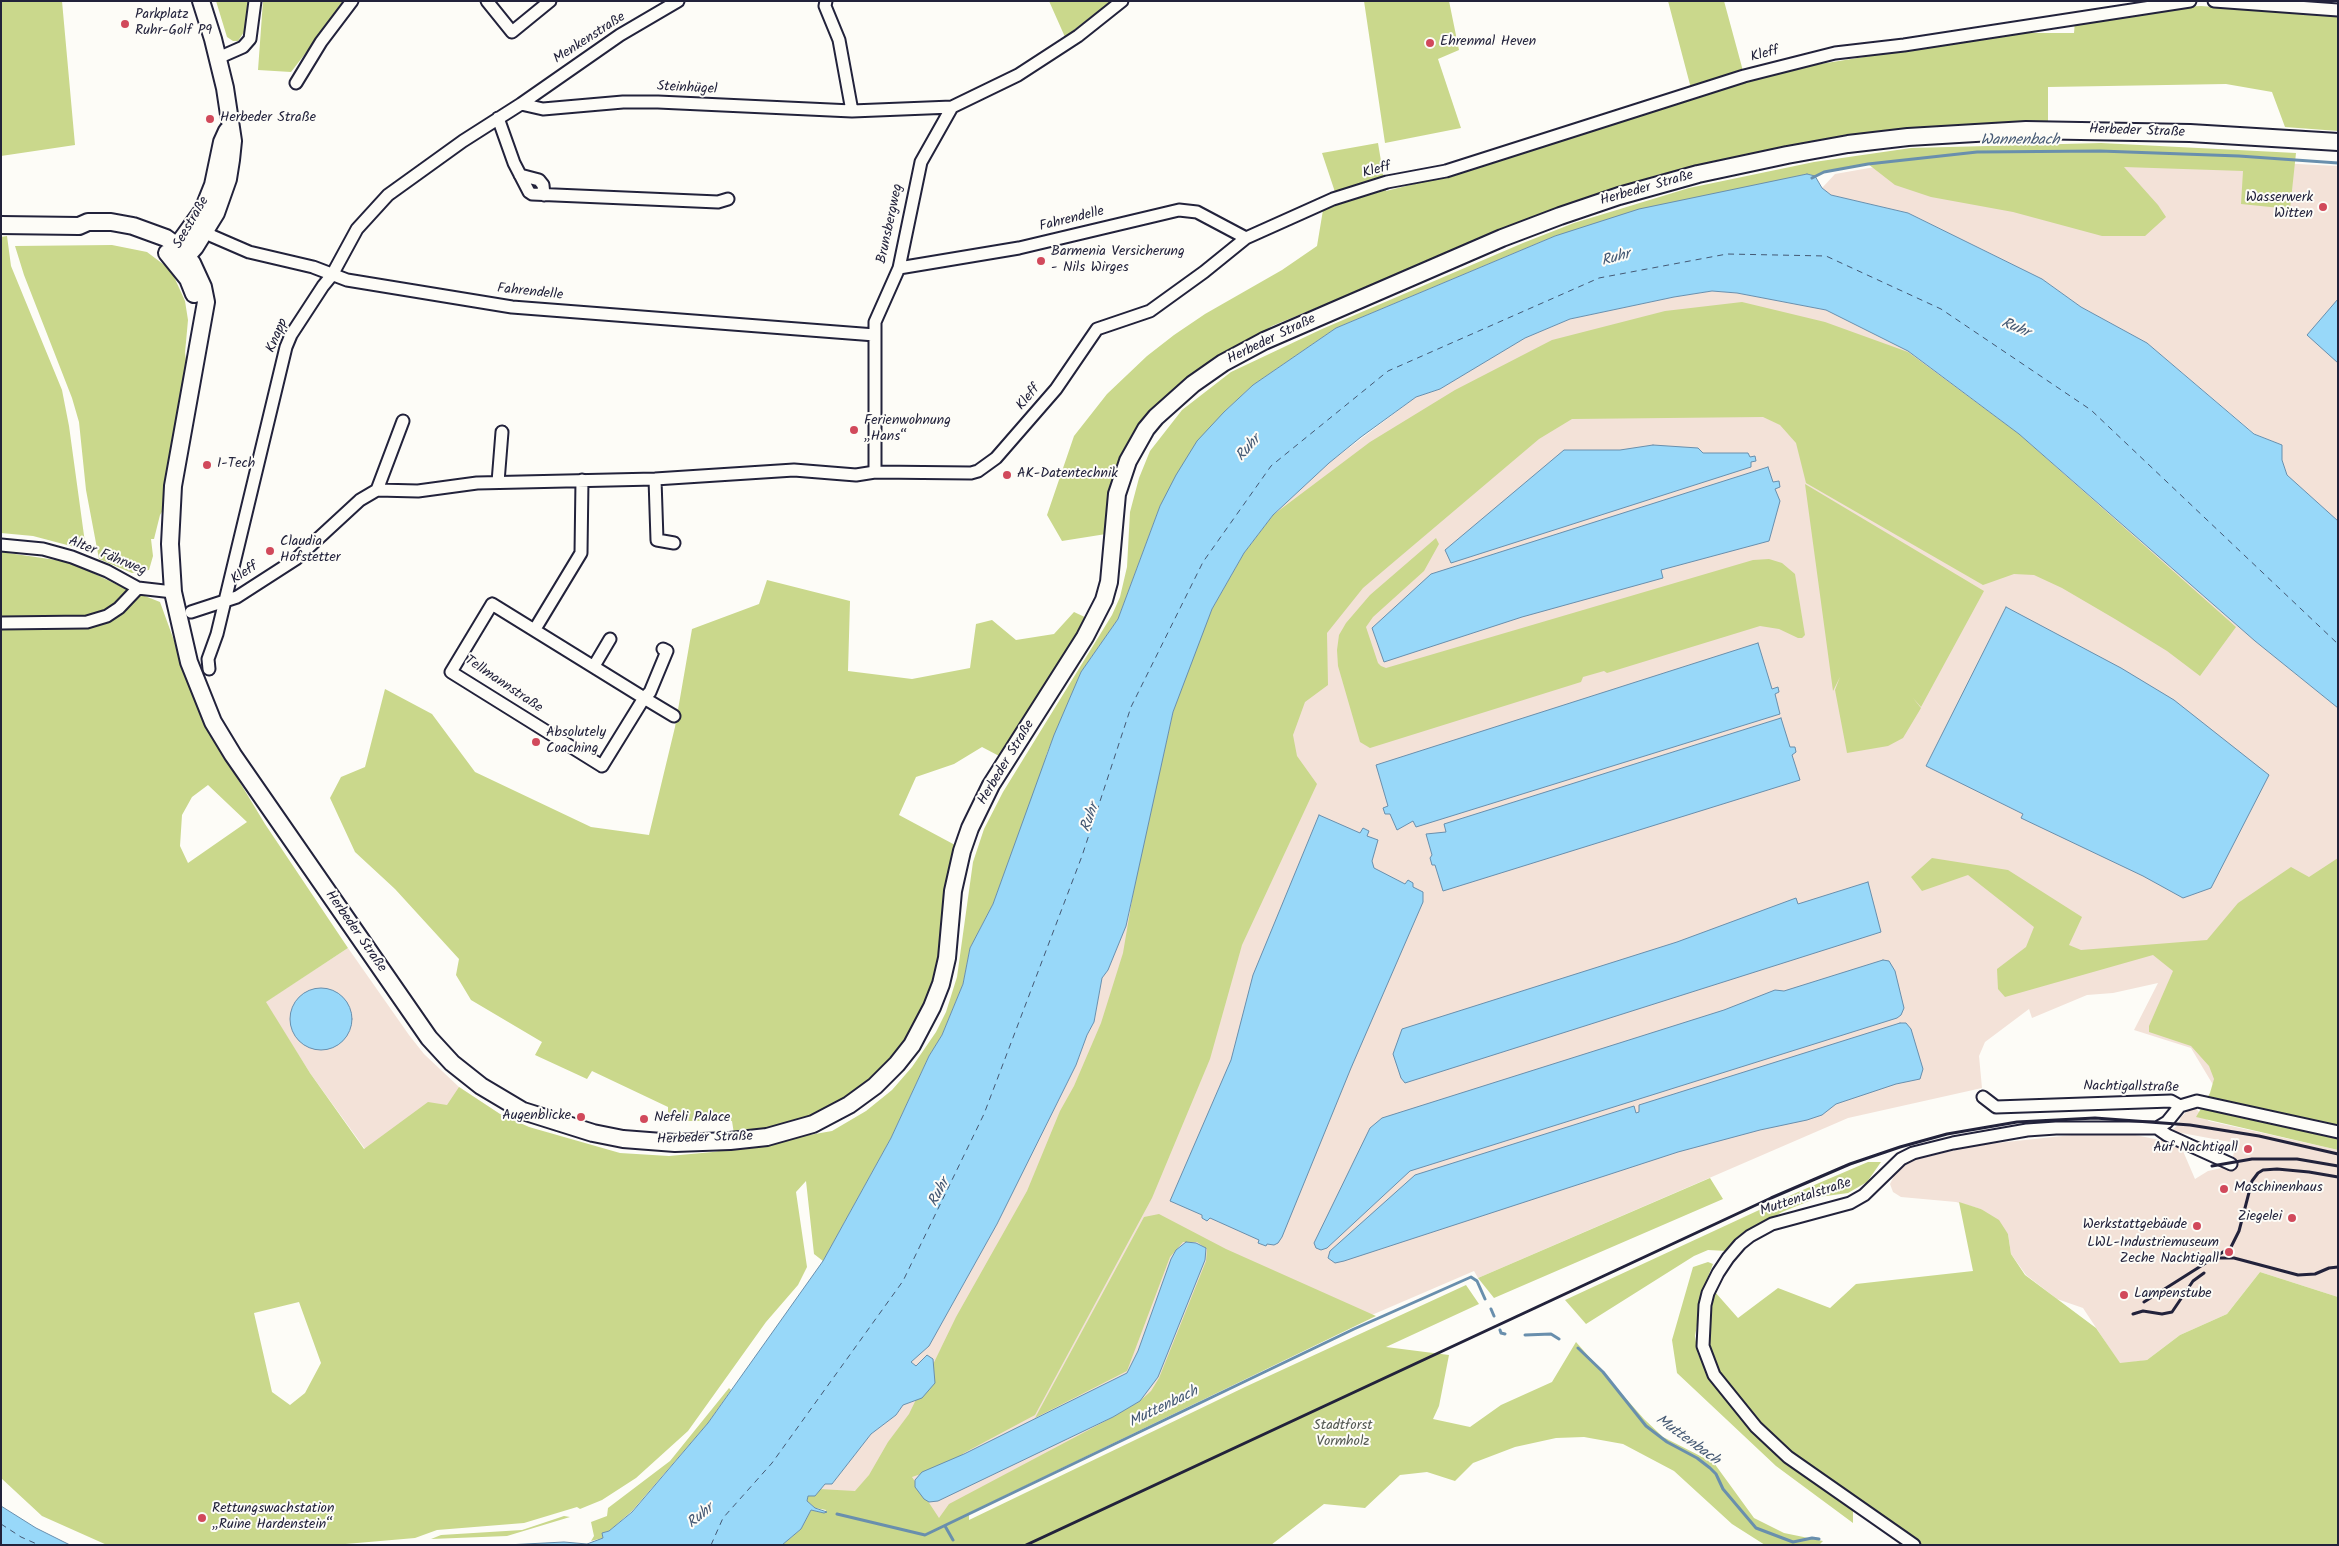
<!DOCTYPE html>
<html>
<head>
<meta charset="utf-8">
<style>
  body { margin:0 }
  #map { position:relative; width:2339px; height:1546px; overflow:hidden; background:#fdfcf7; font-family:Kalam,sans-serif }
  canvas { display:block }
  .frame { position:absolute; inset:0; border:2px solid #22223b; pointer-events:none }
</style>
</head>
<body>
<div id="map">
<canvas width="2339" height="1546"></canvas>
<div class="frame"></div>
</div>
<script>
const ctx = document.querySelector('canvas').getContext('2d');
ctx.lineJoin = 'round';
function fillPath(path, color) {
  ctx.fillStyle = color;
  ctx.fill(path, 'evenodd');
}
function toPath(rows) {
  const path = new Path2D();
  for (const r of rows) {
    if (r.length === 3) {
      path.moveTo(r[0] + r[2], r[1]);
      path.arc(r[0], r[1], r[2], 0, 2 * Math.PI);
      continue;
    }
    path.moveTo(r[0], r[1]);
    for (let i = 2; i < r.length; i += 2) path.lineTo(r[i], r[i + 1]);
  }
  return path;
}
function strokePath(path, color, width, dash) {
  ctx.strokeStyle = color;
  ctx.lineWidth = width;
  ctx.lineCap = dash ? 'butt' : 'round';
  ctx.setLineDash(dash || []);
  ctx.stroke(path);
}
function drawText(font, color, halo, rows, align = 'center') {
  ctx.font = font + ' Kalam,sans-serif';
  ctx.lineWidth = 4;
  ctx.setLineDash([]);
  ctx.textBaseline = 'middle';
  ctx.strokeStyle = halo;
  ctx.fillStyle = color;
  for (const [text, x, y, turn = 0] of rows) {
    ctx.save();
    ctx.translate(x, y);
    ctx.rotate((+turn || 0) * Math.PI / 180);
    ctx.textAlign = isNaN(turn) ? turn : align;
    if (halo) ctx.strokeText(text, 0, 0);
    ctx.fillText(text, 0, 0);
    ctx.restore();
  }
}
fillPath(toPath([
  [2113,155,2338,166,2338,521,2287,475,2282,460,2282,445,2255,434,2147,343,2081,307,2042,279,1908,213,1831,195,1822,188,1835,174,1909,161],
  [1712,291,1737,293,1826,310,1908,351,2019,434,2255,641,2338,708,2338,1123,2215,1088,2191,1048,2134,1030,2158,983,2113,993,2087,995,2032,1018,2029,1009,1985,1042,1979,1056,1982,1088,1848,1118,1478,1278,1474,1271,1337,1330,922,1531,819,1489,825,1484,832,1484,871,1434,896,1415,903,1405,922,1398,916,1366,910,1362,929,1346,997,1224,1076,1065,1087,1035,1094,1023,1102,978,1108,970,1126,926,1165,755,1273,515,1329,463,1416,397,1440,389,1525,338,1570,319,1674,297],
  [348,948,409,1035,424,1054,459,1087,500,1114,564,1143,365,1149,310,1073,265,1002],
  [2195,1108,2209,1121,2338,1150,2338,1297,2260,1272,2227,1314,2180,1335,2147,1360,2120,1364,2083,1308,2057,1299,2026,1275,2011,1254,2008,1234,1981,1209,1956,1202,1901,1197,1893,1192,1890,1184,1898,1168,1912,1160,1978,1145,2072,1135,2135,1135,2180,1144,2195,1179,2208,1171,2230,1166,2238,1139,2231,1138,2230,1142,2171,1131,2178,1125,2181,1117,2188,1110]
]), '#f3e2d8');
fillPath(toPath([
  [1,1,62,1,75,145,1,156],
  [216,1,249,1,246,29,238,41,233,41,227,37],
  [263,1,346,1,291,72,258,70],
  [1049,1,1111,1,1065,37],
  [1364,1,1449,1,1459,50,1438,59,1461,128,1385,143],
  [1668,1,1724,1,1746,82,1814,65,2013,33,2074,33,2075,21,2177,7,2201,6,2338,16,2338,131,2285,127,2272,92,2226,84,2048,87,2048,123,1851,136,1762,152,1657,175,1514,227,1272,326,1204,368,1150,411,1120,461,1108,503,1106,534,1062,541,1047,515,1074,436,1107,394,1147,356,1174,335,1205,314,1282,270,1317,246,1323,210,1338,201,1322,153,1378,143,1386,191,1446,176,1693,96],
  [2101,143,2296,153,2290,209,2241,204,2243,171,2124,167,2158,205,2166,217,2145,236,2102,236,2013,212,1931,197,1895,185,1868,164,1824,172,1815,176,1807,174,1555,236,1336,328,1253,385,1224,412,1160,506,1118,619,1081,672,1047,753,1042,771,993,904,970,948,963,984,942,1035,929,1056,891,1138,823,1261,814,1254,806,1181,796,1192,807,1267,798,1285,766,1322,688,1431,636,1478,602,1500,580,1509,577,1507,524,1523,437,1530,415,1538,334,1545,107,1545,42,1516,1,1478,1,552,70,562,122,587,160,602,204,723,265,824,348,948,266,1002,310,1073,364,1149,428,1102,447,1105,459,1087,500,1114,529,1127,620,1153,669,1156,713,1152,832,1131,866,1111,892,1090,912,1067,936,1032,946,1012,957,977,973,862,984,829,1003,792,1112,615,1120,597,1127,567,1130,512,1139,478,1150,451,1182,410,1231,372,1322,329,1523,243,1574,223,1689,188,1814,162,1911,148],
  [208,785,247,822,188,863,180,846,182,815,192,797],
  [299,1302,321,1363,305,1393,290,1405,272,1392,254,1313],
  [7,236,11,266,62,390,69,426,86,550,33,536,1,533,1,237],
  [112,245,147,252,171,270,185,301,188,320,185,353,187,367,163,510,160,515,154,539,151,539,153,556,149,570,132,573,99,559,86,490,79,422,72,398,24,275,15,246],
  [1742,302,1825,322,1908,352,2019,434,2236,627,2200,676,2167,651,2115,619,2062,588,2034,575,2014,574,1983,585,1806,483,1796,443,1780,425,1763,417,1572,419,1539,439,1363,588,1327,633,1328,685,1305,702,1293,735,1297,756,1317,784,1242,945,1210,1059,1152,1198,1035,1415,964,1453,948,1465,912,1477,939,1518,949,1504,1113,1417,1140,1401,1151,1391,1159,1378,1206,1261,1207,1249,1197,1242,1183,1242,1170,1257,1127,1371,1035,1418,1144,1217,1159,1214,1226,1249,1376,1316,969,1513,969,1520,1245,1387,1466,1285,1479,1304,1386,1347,1449,1355,1439,1406,1433,1419,1470,1427,1501,1405,1552,1382,1576,1342,1644,1419,1663,1437,1714,1463,1754,1518,1784,1533,1823,1541,1819,1545,1765,1545,1732,1524,1674,1471,1623,1444,1584,1437,1556,1438,1515,1447,1473,1463,1455,1481,1427,1472,1400,1475,1365,1508,1324,1504,1271,1545,782,1545,801,1529,811,1510,824,1513,826,1510,815,1508,807,1501,808,1496,815,1496,819,1489,855,1491,869,1475,888,1442,909,1414,956,1317,1027,1191,1060,1111,1074,1086,1101,1023,1123,953,1136,876,1173,712,1193,655,1212,609,1244,553,1273,515,1370,442,1455,390,1552,340,1665,311],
  [1805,484,1984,591,1921,707,1913,698,1921,708,1903,738,1888,746,1847,753,1835,690,1840,677,1833,691],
  [1436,538,1439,544,1424,571,1373,617,1366,627,1378,663,1381,666,1386,668,1753,560,1769,559,1782,563,1795,574,1805,635,1802,638,1798,638,1779,629,1760,626,1607,673,1604,671,1583,677,1581,682,1370,748,1360,742,1338,666,1337,650,1339,635,1346,623,1370,595],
  [767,580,850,601,848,671,912,679,970,668,976,624,992,620,1016,640,1054,634,1074,612,1089,619,1001,757,982,747,954,764,916,777,899,815,955,845,946,889,937,968,927,1001,911,1032,891,1060,869,1081,849,1097,819,1113,785,1125,734,1134,732,1121,668,1121,668,1107,592,1071,587,1079,535,1055,542,1042,471,1000,456,975,459,959,395,889,355,852,330,798,341,777,365,767,385,689,432,714,475,772,591,827,649,835,675,727,692,629,759,604],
  [1932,858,2008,870,2082,917,2069,945,2081,950,2207,940,2238,903,2291,867,2309,877,2338,858,2338,1150,2196,1117,2210,1093,2214,1079,2209,1066,2191,1046,2149,1032,2149,1026,2173,971,2153,955,2005,997,1998,989,1997,969,2026,947,2034,927,1968,875,1922,891,1911,877],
  [1868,1162,1881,1162,1867,1182,1848,1193,1819,1197,1782,1212,1742,1236,1727,1251,1708,1250,1694,1256,1586,1324,1565,1300,1798,1192],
  [1710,1178,1723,1199,1494,1298,1478,1278],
  [1959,1202,1981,1209,1999,1220,2008,1234,2011,1254,2025,1275,2096,1328,2120,1363,2147,1360,2180,1335,2227,1314,2260,1272,2338,1297,2338,1545,1921,1545,1808,1467,1759,1425,1724,1383,1713,1364,1707,1346,1711,1296,1715,1292,1738,1318,1778,1288,1830,1308,1856,1284,1973,1271],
  [1708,1262,1713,1264,1704,1287,1695,1336,1698,1354,1712,1381,1733,1407,1853,1511,1853,1523,1776,1466,1677,1373,1672,1340,1693,1267],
  [729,1388,731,1390,708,1423,632,1511,609,1531,602,1533,603,1538,591,1541,594,1536,591,1522,607,1516,608,1508,670,1461],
  [564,1516,570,1517,507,1536,431,1539,441,1535,522,1530]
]), '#cad88c');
const water = toPath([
  [1807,174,1815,176,1822,188,1831,195,1908,213,2042,279,2081,307,2147,343,2254,434,2282,445,2282,460,2287,475,2338,521,2338,708,2255,641,2019,434,1908,351,1826,310,1737,293,1712,291,1674,297,1570,319,1525,338,1440,389,1416,397,1361,437,1329,463,1273,515,1244,553,1212,609,1173,712,1126,926,1108,970,1102,978,1094,1022,1087,1035,1076,1065,997,1224,929,1346,911,1362,916,1366,927,1355,933,1359,935,1383,922,1398,903,1405,896,1415,871,1434,832,1484,825,1484,815,1496,808,1496,807,1501,815,1508,827,1512,824,1513,811,1510,801,1529,782,1545,506,1545,564,1542,587,1544,603,1538,602,1533,609,1531,632,1512,708,1423,823,1261,891,1138,929,1056,942,1035,963,984,970,948,993,904,1054,735,1081,672,1118,619,1160,506,1176,475,1197,441,1224,412,1253,385,1336,328,1555,236,1639,209,1807,174],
  [2338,299,2338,363,2307,335,2338,299],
  [1653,445,1698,448,1703,453,1748,453,1750,457,1755,456,1756,461,1751,462,1751,467,1451,563,1445,550,1564,450,1620,450,1653,445],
  [1768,467,1773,482,1779,481,1780,487,1775,489,1780,501,1769,541,1661,570,1663,578,1522,617,1384,662,1372,628,1431,574,1768,467],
  [2006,607,2121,668,2174,700,2269,775,2211,888,2183,898,2143,876,2021,818,2023,814,1926,766,2006,607],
  [1758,643,1772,689,1778,687,1779,692,1775,694,1780,714,1416,827,1413,821,1397,830,1390,814,1385,814,1383,808,1388,806,1376,765,1758,643],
  [1781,718,1790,747,1795,747,1796,752,1792,755,1800,780,1443,891,1435,865,1432,865,1430,858,1432,855,1426,834,1446,832,1444,824,1781,718],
  [1319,815,1360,833,1363,828,1369,831,1367,836,1378,840,1372,861,1374,868,1405,884,1408,880,1413,883,1413,887,1423,892,1423,902,1351,1068,1282,1237,1278,1243,1274,1245,1267,1244,1266,1246,1258,1243,1259,1240,1210,1218,1207,1221,1202,1218,1202,1215,1170,1201,1231,1060,1253,975,1319,815],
  [1868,882,1881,932,1405,1083,1401,1078,1393,1054,1402,1029,1677,942,1796,898,1798,904,1868,882],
  [1883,960,1889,961,1895,971,1904,1008,1901,1015,1897,1018,1410,1171,1327,1248,1321,1250,1316,1248,1314,1243,1370,1128,1382,1118,1724,1010,1775,990,1784,991,1883,960],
  [321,1019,31],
  [1900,1023,1906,1023,1911,1029,1923,1069,1920,1079,1896,1084,1836,1104,1822,1115,1807,1120,1760,1130,1678,1152,1344,1261,1335,1263,1328,1258,1330,1251,1415,1175,1634,1106,1636,1113,1639,1112,1639,1105,1900,1023],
  [1186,1242,1196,1243,1206,1248,1205,1260,1158,1377,1140,1401,1113,1417,938,1501,929,1502,924,1499,915,1487,915,1480,922,1472,964,1454,1127,1373,1138,1351,1171,1259,1176,1250,1186,1242],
  [1,1506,36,1528,70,1545,1,1545,1,1506]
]);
fillPath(water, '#98d8f9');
strokePath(water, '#698fad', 1);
strokePath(toPath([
  [1812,178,1824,172,1868,164,1977,152,2100,151,2239,156,2338,163],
  [1491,1309,1494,1316],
  [1500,1330,1501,1333,1505,1334],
  [1525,1335,1551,1334,1559,1339],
  [1578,1348,1603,1372,1646,1426,1667,1442,1697,1458,1710,1468,1716,1474,1723,1489,1756,1528,1793,1542,1812,1538,1819,1539],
  [837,1514,925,1535,1354,1329,1471,1277,1477,1281,1485,1299],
  [945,1526,953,1540]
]), '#698fad', 3);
strokePath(toPath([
  [1,1524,21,1537,39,1545],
  [586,1545,587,1545],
  [711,1545,723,1518,772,1463,903,1281,984,1114,1082,856,1131,707,1203,562,1271,466,1388,371,1599,278,1727,254,1826,256,1941,309,2091,410,2338,644]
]), '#455974', 1, [6, 5]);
const minor = toPath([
  [487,1,512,32,550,1],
  [826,1,825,6,839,40,852,111],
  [2214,1,2338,10],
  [218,58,243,47,250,39,255,1],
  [296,83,321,42,352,1],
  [521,104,543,109,623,102,658,102,852,111,952,107,1018,75,1078,36,1122,1],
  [498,118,514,163,529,192,532,194,718,202,728,199],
  [520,175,539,180,543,185,544,195],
  [200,227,212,236,249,252,313,267,347,280,512,307,875,335],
  [899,268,1019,248,1179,210,1197,212,1246,238],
  [875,472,875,322,899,268,921,162,952,107],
  [655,479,657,540,674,543],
  [498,482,502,432],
  [377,490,403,421],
  [1,545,43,549,72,557,107,571,138,588,173,592],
  [492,604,644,698,602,766,451,672,492,604],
  [191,612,237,597,296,559,360,500,377,490,418,491,477,483,655,479,794,470,856,475,875,472,971,473,978,471,996,458,1056,389,1097,329,1150,311,1204,272,1246,238,1333,199,1387,182,1446,171,1744,76,1835,53,1904,45,2190,1],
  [1,623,87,622,107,616,119,608,138,588],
  [535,629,581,553,582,480],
  [663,649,667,651,650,692,644,698,674,716],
  [594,666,610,639],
  [209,669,208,659,217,634,286,347,291,335,323,286,332,275,357,229,388,195,463,141,521,104,620,35,678,1],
  [1983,1097,1996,1107,2171,1101,2180,1106],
  [2157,1128,2167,1135,2231,1164],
  [1914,1545,1788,1457,1756,1427,1714,1375,1703,1346,1705,1305,1708,1293,1718,1273,1728,1258,1740,1244,1750,1236,1772,1224,1850,1203,1864,1195,1901,1159,1913,1153,1953,1143,2027,1130,2056,1128,2157,1128,2167,1122,2180,1106,2197,1101,2338,1132]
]);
const secondary = toPath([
  [1,225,79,226,88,222,111,222,133,226,166,238,177,246,192,263,203,287,206,302,173,486,170,544,173,592,189,662,213,722,233,755,429,1038,452,1063,481,1086,523,1111,593,1133,623,1139,675,1143,730,1141,767,1137,813,1124,849,1105,875,1086,897,1064,912,1045,932,1007,941,984,947,958,953,891,962,851,970,828,991,785,1085,637,1104,600,1109,582,1117,494,1128,461,1146,429,1156,417,1193,384,1223,363,1264,341,1502,238,1560,216,1619,196,1698,174,1787,155,1848,144,1908,137,2026,130,2190,133,2338,142],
  [167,253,188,279,194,294],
  [174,256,177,246,203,210,213,185,222,142,227,131],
  [178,257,187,256,195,247,216,213,228,179,231,160,233,141,225,88,213,39,201,1]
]);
strokePath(minor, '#22223b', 15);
strokePath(secondary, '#22223b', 20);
strokePath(minor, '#fdfcf7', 11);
strokePath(secondary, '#fdfcf7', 16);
strokePath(toPath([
  [2212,1166,2252,1159,2297,1159,2338,1166],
  [2215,1258,2234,1258,2298,1275,2315,1274,2329,1268,2338,1267],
  [2144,1302,2231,1247,2239,1231,2252,1181,2258,1173,2263,1170,2277,1169,2309,1172,2338,1177],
  [2133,1314,2143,1311,2162,1314,2172,1312,2193,1281,2204,1273],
  [1026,1545,1771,1198,1850,1164,1900,1147,1947,1134,2017,1122,2095,1118,2190,1125,2259,1136,2338,1154]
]), '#22223b', 3);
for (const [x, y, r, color] of [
  [125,24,5,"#d1495b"],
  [1430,43,5,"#d1495b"],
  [210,119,5,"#d1495b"],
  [2323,207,5,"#d1495b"],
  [1041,261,5,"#d1495b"],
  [854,430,5,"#d1495b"],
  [207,465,5,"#d1495b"],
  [1007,475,5,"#d1495b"],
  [270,551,5,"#d1495b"],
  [536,742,5,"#d1495b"],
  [581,1117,5,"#d1495b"],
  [644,1119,5,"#d1495b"],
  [2248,1149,5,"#d1495b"],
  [2224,1189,5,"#d1495b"],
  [2292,1218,5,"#d1495b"],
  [2197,1226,5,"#d1495b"],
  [2229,1252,5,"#d1495b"],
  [2124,1295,5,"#d1495b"],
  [202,1518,5,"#d1495b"]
]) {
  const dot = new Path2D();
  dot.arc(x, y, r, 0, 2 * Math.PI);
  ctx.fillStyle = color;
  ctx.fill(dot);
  strokePath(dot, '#fdfcf7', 2);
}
drawText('14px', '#22223b', '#fdfcf7', [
  ["Parkplatz",135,16],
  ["Ruhr-Golf P9",135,32],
  ["Ehrenmal Heven",1440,43],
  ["Herbeder Straße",220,119],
  ["Wasserwerk",2313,199,"right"],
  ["Witten",2313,215,"right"],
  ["Barmenia Versicherung",1051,253],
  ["- Nils Wirges",1051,269],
  ["Ferienwohnung",864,422],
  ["„Hans“",864,438],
  ["I-Tech",217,465],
  ["AK-Datentechnik",1017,475],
  ["Claudia",280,543],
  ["Hofstetter",280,559],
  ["Absolutely",546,734],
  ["Coaching",546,750],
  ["Augenblicke",571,1117,"right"],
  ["Nefeli Palace",654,1119],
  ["Auf Nachtigall",2238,1149,"right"],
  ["Maschinenhaus",2234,1189],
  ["Ziegelei",2282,1218,"right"],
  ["Werkstattgebäude",2187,1226,"right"],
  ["LWL-Industriemuseum",2219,1244,"right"],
  ["Zeche Nachtigall",2219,1260,"right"],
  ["Lampenstube",2134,1295],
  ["Rettungswachstation",212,1510],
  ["„Ruine Hardenstein“",212,1526]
], 'left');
drawText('14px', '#22223b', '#fdfcf7', [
  ["Menkenstraße",590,39,-33],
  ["Kleff",1765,55,-15],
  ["Steinhügel",687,89,3],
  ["Herbeder Straße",2137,132,2],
  ["Kleff",1377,171,-15],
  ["Herbeder Straße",1647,189,-16],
  ["Fahrendelle",1072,220,-14],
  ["Seestraße",192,223,-60],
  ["Brunsbergweg",891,224,-78],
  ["Fahrendelle",530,293,6],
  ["Knapp",278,336,-67],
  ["Herbeder Straße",1272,340,-26],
  ["Kleff",1029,398,-50],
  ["Alter Fährweg",107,557,22],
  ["Kleff",245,574,-33],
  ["Tellmannstraße",503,685,34],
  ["Herbeder Straße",1007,763,-59],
  ["Herbeder Straße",355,932,55],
  ["Nachtigallstraße",2131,1088,1],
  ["Herbeder Straße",705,1139,-2],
  ["Muttentalstraße",1806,1198,-18]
]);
drawText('14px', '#545953', '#fdfcf7', [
  ["Stadtforst",1343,1427],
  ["Vormholz",1343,1443]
]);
drawText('italic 15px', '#455974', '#fdfcf7', [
  ["Wannenbach",2020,141],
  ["Ruhr",1616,259,-15],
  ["Ruhr",2015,329,23],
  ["Ruhr",1249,449,-49],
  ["Ruhr",1091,818,-70],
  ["Ruhr",940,1193,-62],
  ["Muttenbach",1164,1408,-26],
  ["Muttenbach",1687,1441,36],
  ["Ruhr",701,1517,-40]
]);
</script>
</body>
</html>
